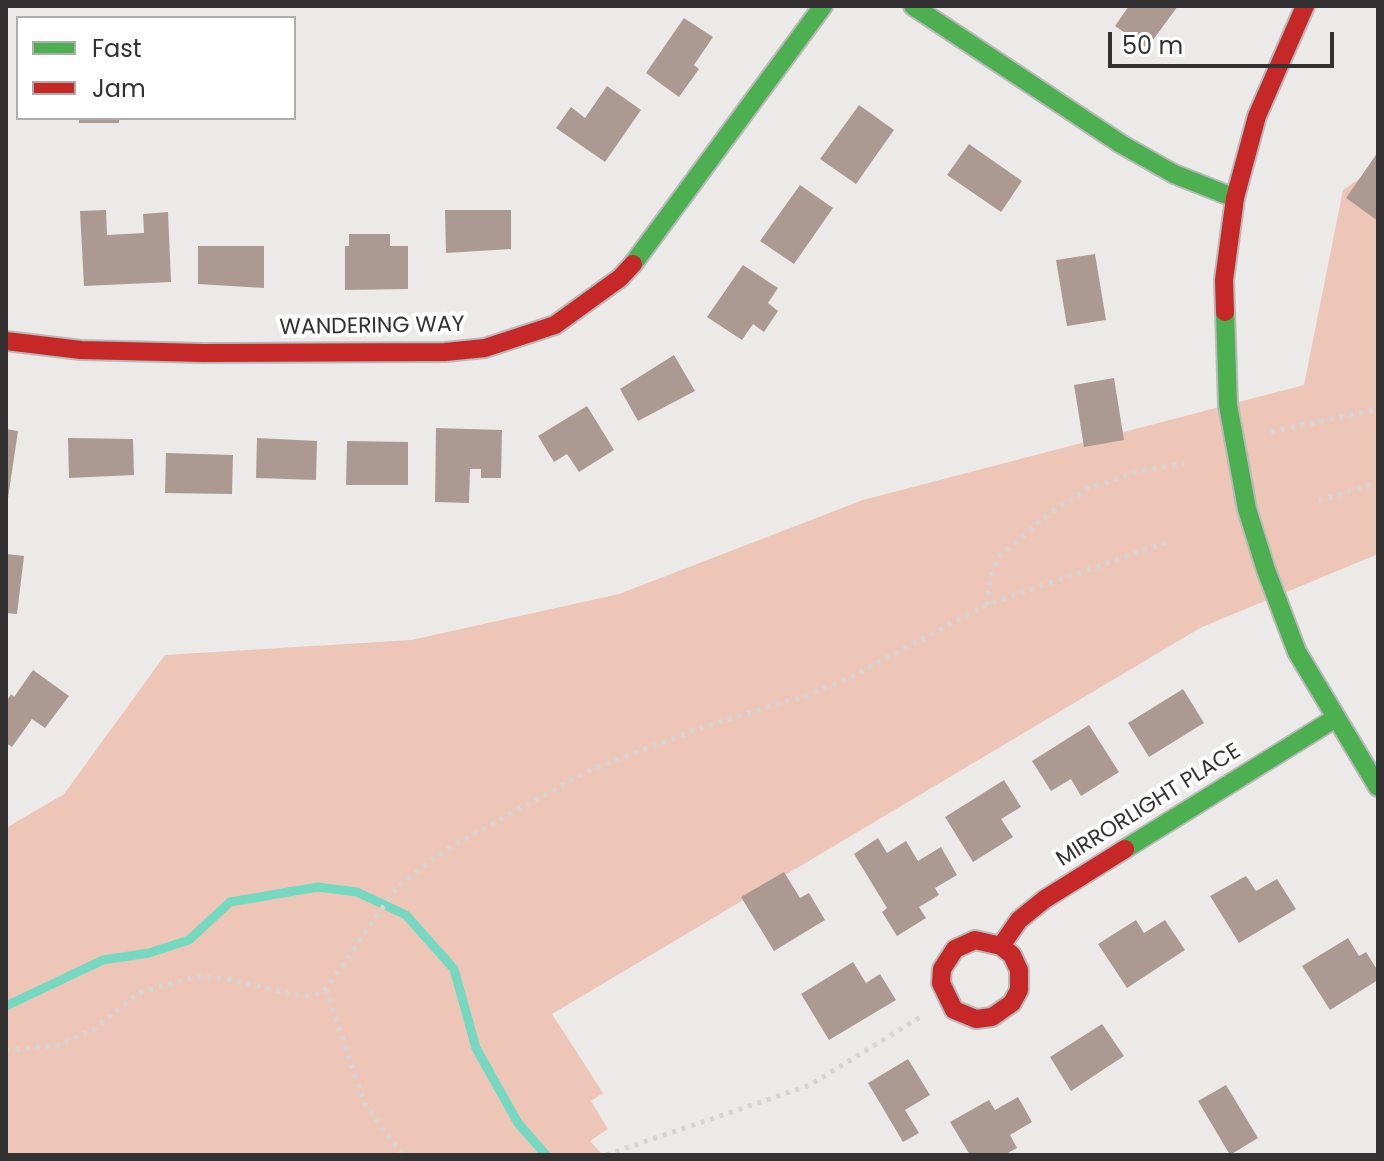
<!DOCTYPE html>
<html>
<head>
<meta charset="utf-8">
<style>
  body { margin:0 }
  #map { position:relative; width:1384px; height:1161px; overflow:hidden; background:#eceae9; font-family:Poppins,sans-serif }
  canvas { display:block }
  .frame { position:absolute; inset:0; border:8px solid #333131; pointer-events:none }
  .legend { position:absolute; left:16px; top:16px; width:280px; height:104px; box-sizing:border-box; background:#fff; border:2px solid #adadad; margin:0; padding:10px 14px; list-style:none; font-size:24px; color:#333131 }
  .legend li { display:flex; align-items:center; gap:16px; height:40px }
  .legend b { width:40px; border:2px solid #adadad }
  .scale { position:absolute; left:1108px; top:32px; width:226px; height:36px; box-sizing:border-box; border:4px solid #333131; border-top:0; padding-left:10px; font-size:24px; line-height:28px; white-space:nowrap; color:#333131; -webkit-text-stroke:6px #fff; paint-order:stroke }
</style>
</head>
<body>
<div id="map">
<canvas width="1384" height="1161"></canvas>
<div class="frame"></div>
<ul class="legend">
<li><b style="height:10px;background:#4caf50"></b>Fast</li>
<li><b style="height:10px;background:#c62828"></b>Jam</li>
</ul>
<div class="scale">50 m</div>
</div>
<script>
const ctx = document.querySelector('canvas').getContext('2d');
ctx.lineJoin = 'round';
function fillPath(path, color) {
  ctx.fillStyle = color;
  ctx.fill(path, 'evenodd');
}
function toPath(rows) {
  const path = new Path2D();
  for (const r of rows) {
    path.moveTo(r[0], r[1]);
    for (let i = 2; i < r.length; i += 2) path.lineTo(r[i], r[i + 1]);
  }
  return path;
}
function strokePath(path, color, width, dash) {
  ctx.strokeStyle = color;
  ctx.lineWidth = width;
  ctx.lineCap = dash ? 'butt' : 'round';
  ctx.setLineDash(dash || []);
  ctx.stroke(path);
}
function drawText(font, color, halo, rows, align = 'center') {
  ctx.font = font + ' Poppins,sans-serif';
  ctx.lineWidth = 8;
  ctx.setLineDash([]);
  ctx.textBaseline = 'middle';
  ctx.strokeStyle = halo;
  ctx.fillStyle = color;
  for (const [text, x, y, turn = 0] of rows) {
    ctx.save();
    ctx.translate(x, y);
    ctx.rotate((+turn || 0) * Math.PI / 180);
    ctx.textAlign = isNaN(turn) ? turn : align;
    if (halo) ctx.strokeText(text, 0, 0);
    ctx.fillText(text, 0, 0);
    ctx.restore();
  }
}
fillPath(toPath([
  [1378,166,1378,554,1200,628,552,1014,603,1093,591,1101,608,1129,590,1141,603,1155,6,1155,6,828,64,794,165,655,411,640,619,594,863,500,1304,385,1343,190]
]), '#eec6b7');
strokePath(toPath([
  [6,1006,103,960,149,953,189,940,230,902,318,887,357,892,406,915,454,969,476,1048,518,1123,546,1155]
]), '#75d8c0', 9);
fillPath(toPath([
  [1129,6,1178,6,1147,48,1115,26],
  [684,18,713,37,694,65,699,69,679,97,646,73],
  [607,86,641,110,605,162,556,128,571,107,585,118],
  [859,105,894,130,856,184,820,159],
  [79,118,119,118,119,123,79,123],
  [969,144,1022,181,1001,212,947,175],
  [1378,152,1378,221,1346,198],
  [800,185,833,208,794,264,760,241],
  [106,210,107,235,144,233,143,214,168,212,171,282,84,286,80,211],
  [445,210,511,210,511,249,446,253],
  [349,234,390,234,390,246,408,246,408,289,345,290,345,246,349,246],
  [198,246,264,246,264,288,198,284],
  [1095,254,1106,320,1067,326,1056,260],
  [743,265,778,288,768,303,778,311,764,332,753,324,742,340,707,317],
  [674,355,695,391,638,421,620,389],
  [1114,378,1124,440,1084,447,1074,385],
  [587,406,614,450,579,472,567,454,554,462,538,436],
  [436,428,502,430,501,478,481,478,481,469,470,469,469,503,435,502],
  [6,429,18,431,8,498,6,498],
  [68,438,133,439,134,475,69,478],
  [257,438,317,441,316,480,256,478],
  [347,441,408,442,408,485,346,485],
  [166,453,233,455,232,494,165,493],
  [6,554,24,556,17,614,6,613],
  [33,670,69,696,45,728,32,719,12,747,6,743,6,702,11,694,14,697],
  [1183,689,1204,723,1149,757,1128,723],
  [1089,725,1119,772,1081,796,1071,779,1051,791,1032,761],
  [1004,780,1021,807,1001,819,1013,837,973,862,945,817],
  [878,838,887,853,906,841,918,861,941,847,957,875,935,888,939,895,919,907,926,918,897,936,882,912,887,908,854,854],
  [784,872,800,898,809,893,825,920,774,951,741,897],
  [1246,876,1256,891,1277,879,1296,909,1239,943,1210,896],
  [1136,920,1144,933,1165,920,1185,950,1127,988,1098,944],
  [1348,938,1359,956,1366,952,1378,971,1378,980,1330,1010,1302,966],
  [853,962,866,983,880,974,896,1000,829,1040,801,994],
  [1102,1024,1124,1056,1071,1091,1050,1057],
  [908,1059,930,1095,905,1110,919,1133,903,1142,868,1083],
  [1226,1085,1258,1138,1230,1155,1198,1101],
  [1018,1097,1032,1122,1010,1135,1017,1148,1004,1155,970,1155,950,1122,989,1100,995,1110]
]), '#ac9a92');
const fast = toPath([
  [913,6,1121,144,1174,174,1235,198],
  [633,264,823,6],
  [1225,312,1228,405,1247,509,1266,570,1297,652,1378,787],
  [1125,849,1334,719]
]);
const jam = toPath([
  [1225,312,1224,280,1235,198,1257,116,1305,6],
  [6,341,81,350,203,353,445,352,485,348,555,325,620,278,633,264],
  [1001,946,1012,955,1019,970,1019,990,1012,1003,992,1017,976,1019,954,1010,941,983,942,969,955,949,975,940,1001,946,1019,920,1045,899,1125,849]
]);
strokePath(fast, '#bab9b9', 22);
strokePath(jam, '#bab9b9', 22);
strokePath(toPath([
  [1271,432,1378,409],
  [1319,501,1378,482],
  [986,605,993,569,1000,556,1050,513,1088,489,1135,472,1184,463],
  [326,989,365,1104,402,1155],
  [6,1051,59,1045,94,1029,139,993,195,977,229,979,299,996,313,996,326,989,397,887,449,848,588,771,703,727,808,695,847,679,986,605,1171,541],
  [606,1155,810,1085,922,1016]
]), '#d6d5d5', 5, [4, 6]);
strokePath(fast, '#4caf50', 18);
strokePath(jam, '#c62828', 18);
drawText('22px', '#333131', '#fff', [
  ["WANDERING WAY",372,327,-1],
  ["MIRRORLIGHT PLACE",1149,806,-32]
]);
</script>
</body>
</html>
